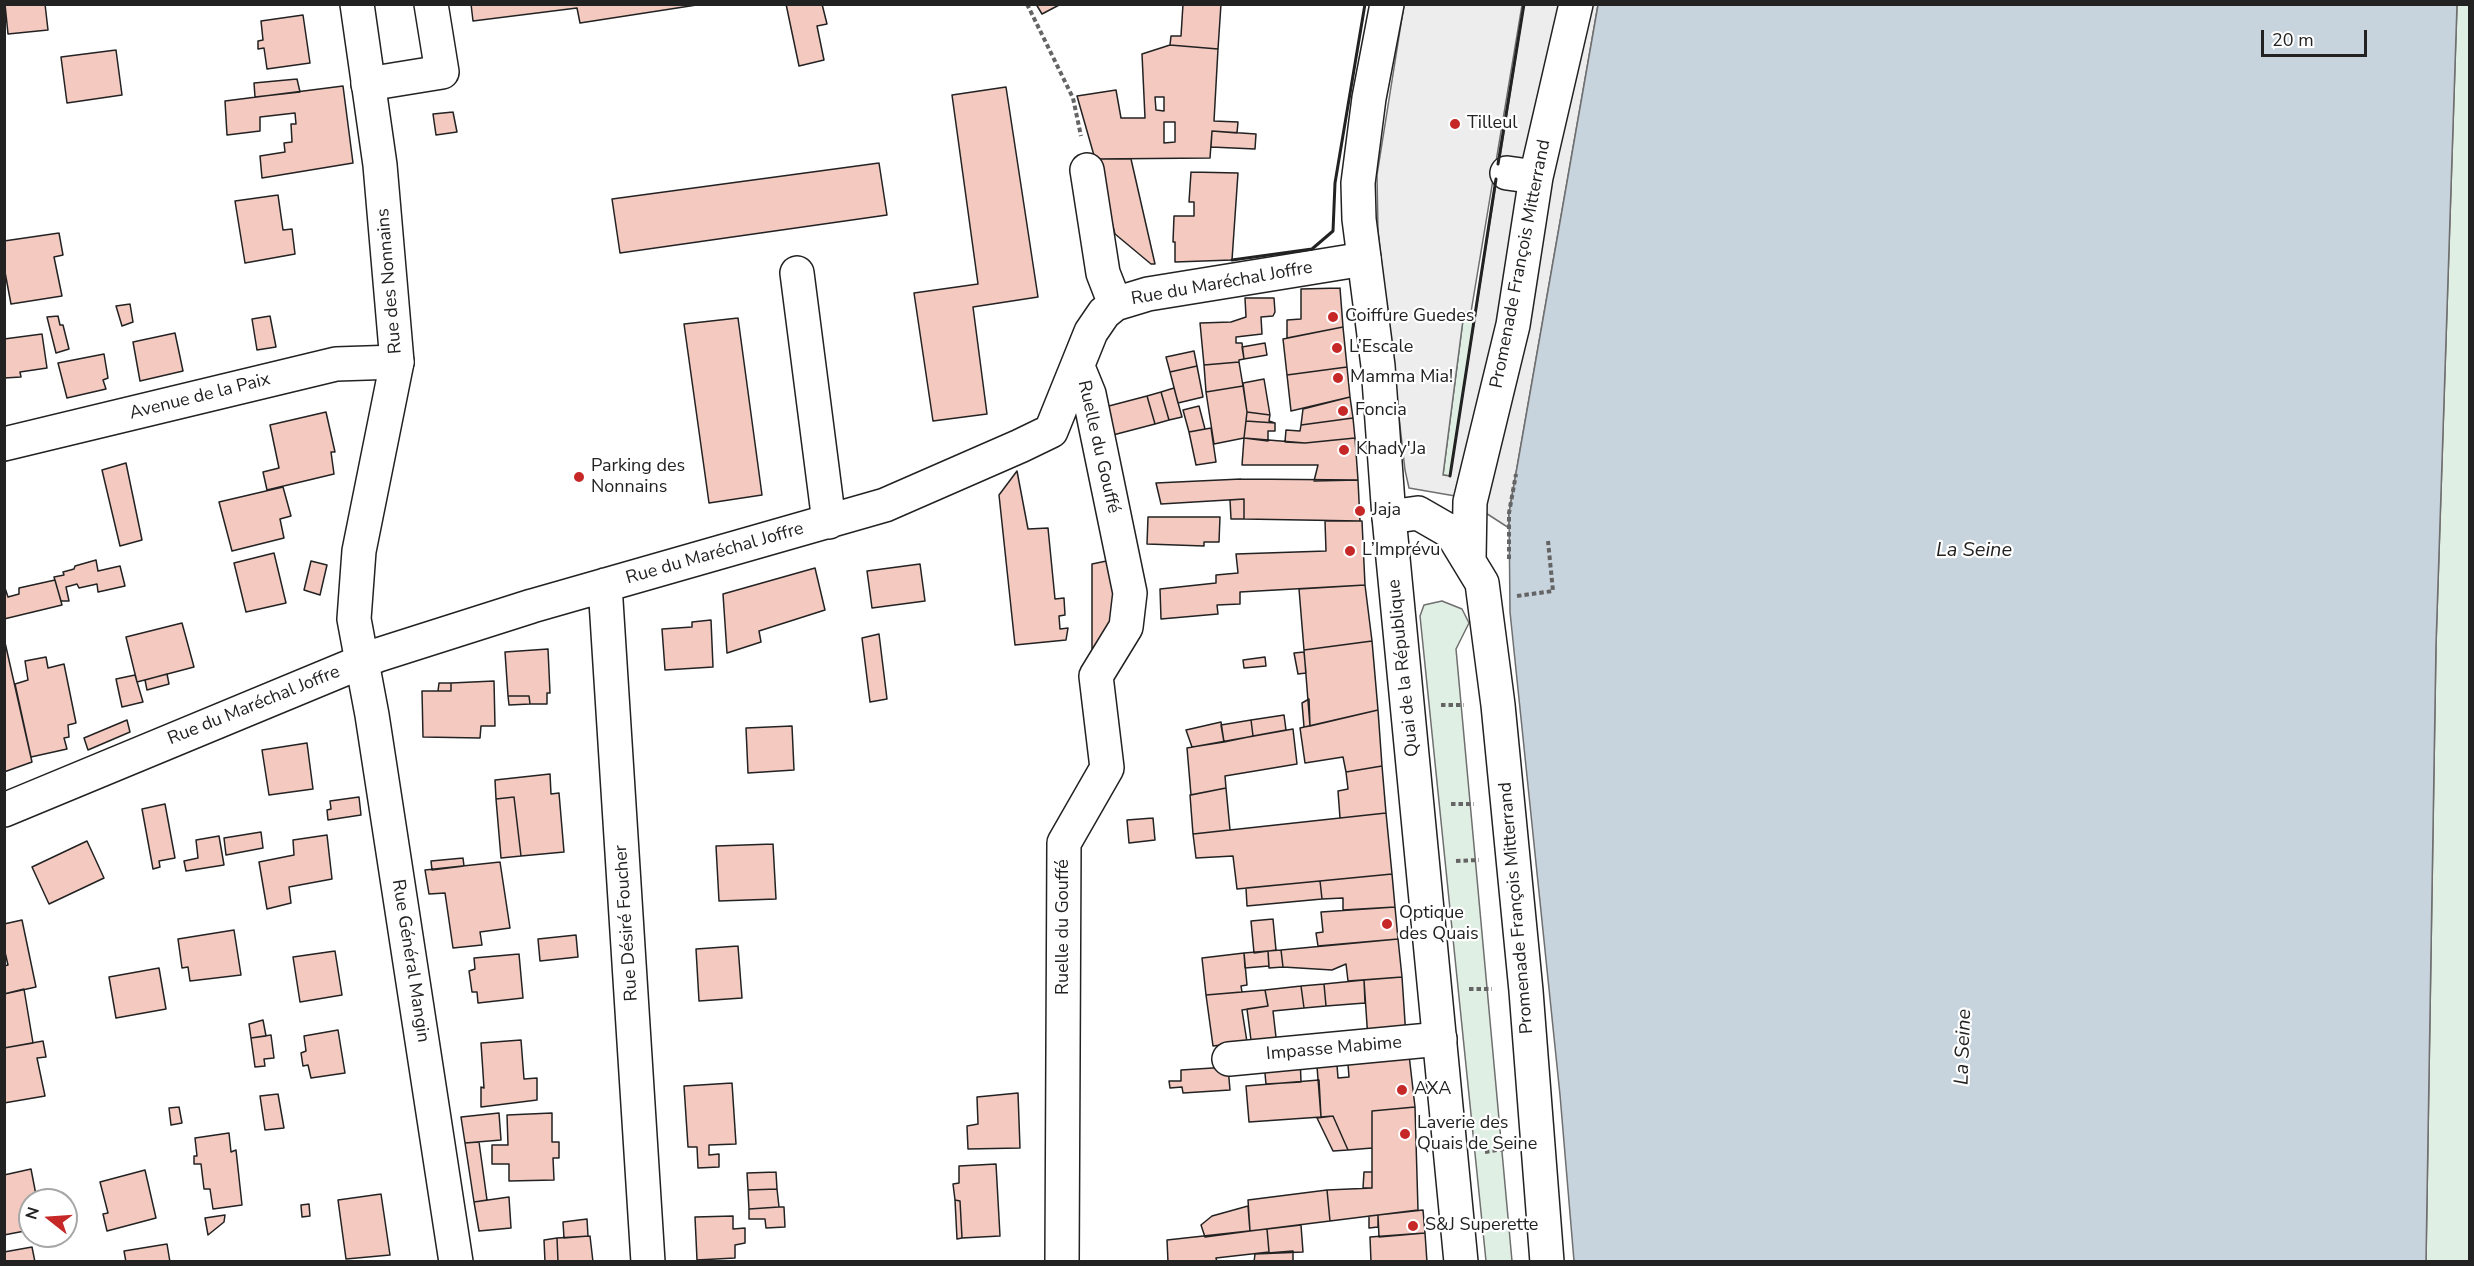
<!DOCTYPE html>
<html>
<head>
<meta charset="utf-8">
<style>
  body { margin:0 }
  #map { position:relative; width:2474px; height:1266px; overflow:hidden; background:#fff; font-family:"Nunito Sans",sans-serif }
  canvas { display:block }
  .frame { position:absolute; inset:0; border:6px solid #222; pointer-events:none }
  .north { position:absolute; left:18px; top:1188px; width:60px; height:60px; box-sizing:border-box; background:#fff; border:2px solid #a7a7a7; border-radius:50%; rotate:287deg; font-size:16px; font-weight:700; line-height:24px; text-align:center; color:#222 }
  .north::after { content:''; display:block; margin:auto; width:21px; height:27px; background:#c62828; clip-path:polygon(50% 0,100% 100%,50% 72%,0 100%) }
  .scale { position:absolute; left:2261px; top:30px; width:106px; height:27px; box-sizing:border-box; border:3px solid #222; border-top:0; padding-left:8px; font-size:18px; line-height:21px; white-space:nowrap; color:#222; -webkit-text-stroke:4px #fff; paint-order:stroke }
</style>
</head>
<body>
<div id="map">
<canvas width="2474" height="1266"></canvas>
<div class="frame"></div>
<div class="north">N</div>
<div class="scale">20 m</div>
</div>
<script>
const ctx = document.querySelector('canvas').getContext('2d');
ctx.lineJoin = 'round';
function fillPath(path, color) {
  ctx.fillStyle = color;
  ctx.fill(path, 'evenodd');
}
function toPath(rows) {
  const path = new Path2D();
  for (const r of rows) {
    path.moveTo(r[0], r[1]);
    for (let i = 2; i < r.length; i += 2) path.lineTo(r[i], r[i + 1]);
  }
  return path;
}
function strokePath(path, color, width, dash) {
  ctx.strokeStyle = color;
  ctx.lineWidth = width;
  ctx.lineCap = dash ? 'butt' : 'round';
  ctx.setLineDash(dash || []);
  ctx.stroke(path);
}
function drawText(font, color, halo, rows, align = 'center') {
  ctx.font = font + ' "Nunito Sans",sans-serif';
  ctx.lineWidth = 4.5;
  ctx.setLineDash([]);
  ctx.textBaseline = 'middle';
  ctx.strokeStyle = halo;
  ctx.fillStyle = color;
  for (const [text, x, y, turn = 0] of rows) {
    ctx.save();
    ctx.translate(x, y);
    ctx.rotate((+turn || 0) * Math.PI / 180);
    ctx.textAlign = isNaN(turn) ? turn : align;
    if (halo) ctx.strokeText(text, 0, 0);
    ctx.fillText(text, 0, 0);
    ctx.restore();
  }
}
const green = toPath([
  [2469,4,2470,1261,2426,1261,2436,645,2457,5,2469,4],
  [1464,312,1475,313,1450,476,1443,475,1464,312],
  [1442,601,1462,609,1469,623,1456,649,1512,1261,1486,1261,1420,616,1424,605,1442,601]
]);
fillPath(green, '#e0efe3');
strokePath(green, '#6f6f6f', 1.5);
const parking = toPath([
  [1404,5,1522,5,1471,312,1464,312,1443,475,1450,476,1524,5,1598,5,1509,513,1509,528,1461,497,1409,488,1405,470,1378,231,1377,175,1404,5]
]);
fillPath(parking, '#ededed');
strokePath(parking, '#6f6f6f', 1.5);
const water = toPath([
  [1598,5,2457,5,2436,645,2426,1261,1574,1261,1560,1095,1510,612,1509,513,1598,5]
]);
fillPath(water, '#c7d3dd');
strokePath(water, '#6f6f6f', 1.5);
const building = toPath([
  [5,4,45,4,48,30,8,34,5,4],
  [471,4,703,4,580,23,577,8,473,21,471,4],
  [786,4,822,4,827,24,817,26,824,60,799,66,786,4],
  [1036,4,1061,4,1042,14,1036,4],
  [1183,4,1221,4,1218,49,1170,45,1171,36,1181,36,1183,4],
  [303,15,310,63,267,69,264,48,258,49,258,41,263,40,261,21,303,15],
  [1170,45,1218,49,1214,121,1238,122,1237,133,1212,131,1210,158,1095,159,1077,96,1116,90,1121,118,1145,118,1142,54,1170,45],
  [1155,97,1164,97,1164,111,1156,110,1155,97],
  [1164,122,1175,122,1175,142,1164,143,1164,122],
  [116,50,122,95,67,103,61,57,116,50],
  [297,79,300,92,255,97,254,83,297,79],
  [343,86,353,163,262,178,260,156,285,152,284,143,292,142,291,124,296,124,295,113,260,117,260,131,227,135,225,101,343,86],
  [1006,87,1038,297,973,307,987,414,933,421,914,293,978,284,952,95,1006,87],
  [453,112,457,132,436,135,433,114,453,112],
  [1212,131,1256,134,1255,149,1211,147,1212,131],
  [1095,159,1131,159,1155,264,1151,264,1115,234,1095,159],
  [879,163,887,215,620,253,612,199,879,163],
  [1191,172,1238,173,1232,260,1175,262,1175,242,1173,242,1174,216,1194,216,1194,202,1189,202,1191,172],
  [278,195,283,230,292,229,295,254,245,263,235,201,278,195],
  [59,233,63,255,54,257,62,296,11,304,4,267,4,241,59,233],
  [1340,288,1343,327,1287,338,1287,320,1301,319,1301,289,1340,288],
  [1245,298,1274,298,1275,312,1273,316,1261,317,1262,334,1236,337,1236,343,1242,343,1244,359,1239,360,1239,362,1204,365,1200,323,1231,322,1246,317,1245,298],
  [130,304,133,322,122,326,116,306,130,304],
  [58,316,60,325,63,325,69,349,56,353,47,317,58,316],
  [270,316,276,347,257,350,252,319,270,316],
  [738,318,762,495,709,503,684,324,738,318],
  [1343,327,1347,367,1287,375,1283,339,1343,327],
  [175,333,183,371,140,381,133,342,175,333],
  [42,334,47,368,20,372,21,377,4,378,4,339,42,334],
  [1265,343,1267,355,1244,359,1242,347,1265,343],
  [1194,351,1197,366,1170,372,1166,357,1194,351],
  [104,354,108,378,103,380,106,389,67,398,58,363,104,354],
  [1239,362,1243,386,1206,392,1204,365,1239,362],
  [1197,366,1203,397,1178,403,1170,372,1197,366],
  [1347,367,1350,397,1291,411,1287,375,1347,367],
  [1264,379,1270,415,1247,412,1243,383,1264,379],
  [1243,386,1247,412,1244,438,1214,444,1206,392,1243,386],
  [1174,388,1182,417,1169,420,1161,392,1174,388],
  [1161,392,1169,420,1155,424,1147,396,1161,392],
  [1147,396,1155,424,1113,435,1105,407,1147,396],
  [1350,397,1353,418,1301,425,1303,409,1350,397],
  [1199,406,1205,429,1189,432,1183,410,1199,406],
  [326,412,335,452,331,452,334,474,267,490,263,472,279,468,270,425,326,412],
  [1247,412,1270,415,1269,421,1275,423,1246,421,1247,412],
  [1353,418,1355,438,1305,443,1285,442,1286,430,1300,431,1301,425,1353,418],
  [1246,421,1275,423,1275,431,1268,431,1268,441,1244,438,1246,421],
  [1211,428,1216,462,1196,465,1189,432,1211,428],
  [1244,438,1305,443,1355,438,1358,480,1314,481,1318,465,1242,465,1244,438],
  [126,463,142,540,120,546,102,470,126,463],
  [1017,471,1028,529,1048,528,1055,599,1064,598,1065,615,1059,616,1060,629,1068,628,1066,640,1015,645,999,495,1017,471],
  [1241,479,1358,480,1360,521,1244,519,1244,499,1161,504,1156,483,1241,479],
  [283,487,291,516,280,519,284,538,232,551,219,502,283,487],
  [1244,499,1244,519,1231,519,1230,500,1244,499],
  [1148,517,1220,517,1219,542,1204,542,1204,546,1147,544,1148,517],
  [1325,521,1362,521,1365,585,1240,592,1240,604,1217,605,1218,614,1161,619,1160,589,1216,583,1216,575,1238,573,1236,554,1326,551,1325,521],
  [274,553,286,603,246,612,234,563,274,553],
  [1116,559,1115,624,1092,649,1092,564,1116,559],
  [96,560,98,571,120,566,125,586,98,592,97,584,79,588,77,584,66,587,69,601,61,601,54,577,64,575,63,572,74,569,75,566,96,560],
  [311,561,327,565,320,595,304,590,311,561],
  [920,564,925,601,872,608,867,571,920,564],
  [815,568,825,610,759,631,761,642,727,653,723,594,815,568],
  [55,580,62,605,4,619,4,585,8,597,19,594,19,588,55,580],
  [1365,585,1372,641,1304,650,1299,589,1365,585],
  [711,620,713,667,665,670,662,629,692,627,692,622,711,620],
  [182,623,194,667,137,682,126,637,182,623],
  [879,634,887,699,870,702,862,638,879,634],
  [4,638,32,762,4,772,4,638],
  [1372,641,1378,710,1310,726,1304,650,1372,641],
  [548,649,550,693,547,693,547,704,530,704,529,696,508,696,505,652,548,649],
  [1304,652,1306,673,1298,674,1294,653,1304,652],
  [46,657,48,668,64,664,76,723,68,725,69,737,64,738,67,749,31,757,15,684,28,680,25,661,46,657],
  [1265,657,1266,666,1244,668,1243,660,1265,657],
  [167,674,169,684,147,690,145,680,167,674],
  [135,675,143,702,122,707,116,679,135,675],
  [494,681,495,726,481,726,480,738,423,737,422,691,451,691,451,683,494,681],
  [439,683,451,683,451,691,438,691,439,683],
  [508,696,529,696,530,704,509,705,508,696],
  [1309,699,1310,726,1304,727,1302,703,1309,699],
  [1378,710,1382,766,1346,772,1343,757,1305,763,1300,728,1378,710],
  [1284,715,1286,730,1253,736,1251,720,1284,715],
  [127,720,130,732,88,750,84,738,127,720],
  [1251,720,1253,736,1224,742,1221,725,1251,720],
  [1221,722,1224,742,1192,747,1186,730,1221,722],
  [792,726,794,770,748,773,746,728,792,726],
  [1293,729,1297,764,1225,776,1226,788,1191,795,1187,748,1293,729],
  [307,743,313,789,269,795,262,750,307,743],
  [1382,766,1386,813,1340,818,1338,791,1348,789,1346,772,1382,766],
  [550,774,551,794,559,793,564,852,521,856,514,797,496,799,495,780,550,774],
  [1226,788,1230,830,1193,834,1190,795,1226,788],
  [359,797,361,815,328,820,327,810,331,809,330,801,359,797],
  [514,797,521,856,501,858,496,799,514,797],
  [165,804,175,858,159,861,160,867,153,869,142,809,165,804],
  [1386,813,1392,874,1237,889,1233,856,1196,858,1193,834,1386,813],
  [1153,818,1155,840,1129,843,1127,820,1153,818],
  [261,832,263,848,226,855,224,838,261,832],
  [327,835,332,879,289,887,291,903,267,909,259,862,294,855,293,840,327,835],
  [219,836,224,865,186,871,184,861,198,858,196,840,219,836],
  [87,841,104,878,49,904,32,867,87,841],
  [773,844,776,899,719,901,716,846,773,844],
  [463,858,464,866,432,870,431,861,463,858],
  [500,862,510,928,480,932,482,945,453,948,445,893,429,894,425,870,500,862],
  [1392,874,1395,907,1343,910,1343,898,1322,899,1320,881,1392,874],
  [1320,881,1322,899,1247,906,1246,888,1320,881],
  [1395,907,1398,939,1318,946,1316,933,1323,932,1321,912,1395,907],
  [1273,919,1276,950,1254,953,1251,921,1273,919],
  [22,920,36,987,4,994,4,966,8,965,4,948,4,924,22,920],
  [234,930,241,975,190,981,188,967,182,968,178,939,234,930],
  [576,935,578,957,540,961,538,939,576,935],
  [1398,939,1402,977,1348,981,1346,964,1332,970,1283,967,1281,950,1398,939],
  [738,946,742,998,699,1001,696,949,738,946],
  [1281,950,1283,967,1269,968,1268,951,1281,950],
  [335,951,342,995,300,1002,293,957,335,951],
  [1268,951,1269,966,1245,968,1244,953,1268,951],
  [1244,953,1247,985,1241,986,1242,992,1206,995,1202,958,1244,953],
  [519,954,523,998,478,1003,477,992,472,992,469,971,475,969,474,958,519,954],
  [159,968,166,1009,116,1018,109,977,159,968],
  [1402,977,1406,1037,1368,1040,1364,980,1402,977],
  [1364,980,1365,1003,1326,1006,1324,984,1364,980],
  [1324,984,1326,1006,1304,1008,1301,986,1324,984],
  [1301,986,1304,1008,1273,1011,1277,1046,1252,1048,1247,1009,1268,1006,1265,990,1301,986],
  [24,989,33,1043,4,1048,4,994,24,989],
  [1265,990,1268,1006,1242,1010,1247,1042,1213,1046,1206,995,1265,990],
  [263,1020,266,1036,251,1038,249,1024,263,1020],
  [338,1030,345,1073,311,1078,308,1065,303,1066,301,1053,306,1051,304,1036,338,1030],
  [271,1035,274,1058,264,1059,265,1066,255,1067,251,1038,271,1035],
  [521,1040,524,1079,537,1078,537,1100,481,1107,481,1087,484,1088,481,1043,521,1040],
  [43,1041,46,1057,37,1058,45,1096,4,1103,4,1048,43,1041],
  [1408,1046,1415,1107,1372,1111,1372,1148,1348,1150,1333,1116,1321,1117,1316,1054,1336,1052,1338,1078,1349,1077,1347,1052,1408,1046],
  [1300,1055,1301,1082,1266,1084,1264,1063,1300,1055],
  [1228,1067,1230,1090,1183,1093,1182,1087,1170,1088,1169,1081,1181,1081,1181,1070,1228,1067],
  [1319,1080,1321,1117,1249,1122,1246,1086,1319,1080],
  [732,1083,736,1144,709,1145,709,1155,719,1154,719,1167,698,1168,697,1147,688,1147,684,1086,732,1083],
  [1018,1093,1020,1148,968,1149,967,1126,978,1124,977,1097,1018,1093],
  [278,1094,284,1128,265,1130,260,1096,278,1094],
  [179,1107,182,1123,171,1125,169,1108,179,1107],
  [1415,1107,1418,1210,1330,1221,1327,1190,1372,1188,1372,1111,1415,1107],
  [499,1113,501,1140,465,1143,461,1117,499,1113],
  [552,1113,552,1142,559,1142,559,1158,553,1158,554,1180,509,1181,509,1164,492,1164,492,1145,508,1145,507,1115,552,1113],
  [1333,1116,1348,1150,1333,1151,1317,1118,1333,1116],
  [229,1133,231,1152,236,1150,242,1205,213,1209,210,1189,204,1189,201,1164,194,1164,194,1156,197,1156,195,1138,229,1133],
  [479,1142,487,1200,474,1202,465,1143,479,1142],
  [996,1164,1000,1236,962,1238,960,1201,955,1200,953,1184,959,1183,959,1166,996,1164],
  [31,1169,37,1200,30,1200,30,1230,4,1235,4,1175,31,1169],
  [145,1170,156,1218,107,1231,103,1214,108,1213,100,1182,145,1170],
  [776,1172,777,1189,748,1190,747,1173,776,1172],
  [1364,1172,1372,1172,1372,1188,1363,1188,1364,1172],
  [777,1189,779,1207,749,1209,748,1190,777,1189],
  [1327,1190,1330,1221,1250,1231,1248,1200,1327,1190],
  [381,1194,390,1255,346,1259,338,1200,381,1194],
  [509,1197,511,1228,479,1231,474,1202,509,1197],
  [955,1200,960,1201,962,1238,957,1239,955,1200],
  [309,1204,310,1216,302,1217,301,1205,309,1204],
  [1248,1206,1250,1231,1205,1237,1201,1225,1212,1216,1248,1206],
  [779,1207,784,1207,785,1227,766,1228,765,1219,749,1219,749,1209,779,1207],
  [1423,1210,1425,1233,1379,1237,1378,1215,1423,1210],
  [225,1215,224,1222,208,1235,205,1218,225,1215],
  [1378,1215,1378,1227,1369,1228,1369,1216,1378,1215],
  [733,1216,733,1229,745,1228,745,1243,735,1245,735,1258,697,1260,695,1217,733,1216],
  [587,1219,588,1236,564,1238,563,1222,587,1219],
  [1301,1225,1303,1252,1255,1254,1269,1252,1267,1229,1301,1225],
  [1267,1229,1269,1252,1216,1258,1217,1262,1168,1262,1167,1240,1267,1229],
  [1425,1233,1427,1262,1371,1262,1370,1237,1425,1233],
  [590,1236,593,1262,558,1262,557,1238,590,1236],
  [557,1238,558,1262,545,1262,544,1240,557,1238],
  [167,1244,170,1262,126,1262,124,1251,167,1244],
  [32,1247,35,1262,4,1262,4,1252,32,1247],
  [1293,1251,1293,1262,1254,1262,1255,1254,1293,1251]
]);
fillPath(building, '#f3c9c0');
strokePath(building, '#222', 1.5);
const minor = toPath([
  [368,84,442,72,431,4],
  [1087,170,1103,273,1115,304],
  [1507,173,1536,177],
  [797,273,829,522],
  [4,444,336,364,397,362],
  [1389,517,1418,513,1451,532,1482,583,1498,705,1526,991,1547,1262],
  [1469,559,1470,502,1513,325,1536,177,1576,4],
  [605,585,648,1262],
  [4,810,378,655,532,606,885,505,1020,446,1051,431,1091,332,1104,313,1115,304,1148,294,1364,259],
  [1229,1059,1440,1039],
  [1062,1262,1064,843,1107,768,1096,676,1126,627,1130,593,1089,394,1078,367]
]);
const major = toPath([
  [357,4,380,165,397,362,359,551,354,619,372,715,456,1262],
  [1387,4,1369,98,1358,183,1359,219,1378,366,1389,517,1461,1262]
]);
strokePath(minor, '#222', 36);
strokePath(major, '#222', 36);
strokePath(toPath([
  [1027,4,1073,98,1081,136],
  [1509,559,1509,513,1516,474],
  [1517,596,1553,591,1548,541],
  [1441,705,1464,705],
  [1451,804,1474,804],
  [1456,861,1479,860],
  [1469,989,1492,989],
  [1485,1152,1504,1149]
]), '#646464', 4, [4.5, 3]);
strokePath(minor, '#fff', 33);
strokePath(major, '#fff', 33);
strokePath(toPath([
  [1498,164,1524,4],
  [1232,260,1312,249,1333,231,1335,183,1365,4],
  [1450,476,1496,179]
]), '#222', 3);
for (const [x, y, r, color] of [
  [1455,124,6,"#c62828"],
  [1333,317,6,"#c62828"],
  [1337,348,6,"#c62828"],
  [1338,378,6,"#c62828"],
  [1343,411,6,"#c62828"],
  [1344,450,6,"#c62828"],
  [579,477,6,"#c62828"],
  [1360,511,6,"#c62828"],
  [1350,551,6,"#c62828"],
  [1387,924,6,"#c62828"],
  [1402,1090,6,"#c62828"],
  [1405,1134,6,"#c62828"],
  [1413,1226,6,"#c62828"]
]) {
  const dot = new Path2D();
  dot.arc(x, y, r, 0, 2 * Math.PI);
  ctx.fillStyle = color;
  ctx.fill(dot);
  strokePath(dot, '#fff', 2);
}
drawText('18px', '#222', '#fff', [
  ["Tilleul",1467,124],
  ["Coiffure Guedes",1345,317],
  ["L’Escale",1349,348],
  ["Mamma Mia!",1350,378],
  ["Foncia",1355,411],
  ["Khady'Ja",1356,450],
  ["Parking des",591,467],
  ["Nonnains",591,488],
  ["Jaja",1372,511],
  ["L’Imprévu",1362,551],
  ["Optique",1399,914],
  ["des Quais",1399,935],
  ["AXA",1414,1090],
  ["Laverie des",1417,1124],
  ["Quais de Seine",1417,1145],
  ["S&J Superette",1425,1226]
], 'left');
drawText('18px', '#222', '#fff', [
  ["Promenade François Mitterrand",1521,264,-79],
  ["Rue des Nonnains",390,281,-95],
  ["Rue du Maréchal Joffre",1222,284,-10],
  ["Avenue de la Paix",200,397,-14],
  ["Ruelle du Gouffé",1098,447,77],
  ["Rue du Maréchal Joffre",715,554,-16],
  ["Quai de la République",1404,668,-96],
  ["Rue du Maréchal Joffre",254,706,-22],
  ["Promenade François Mitterrand",1517,908,-95],
  ["Rue Désiré Foucher",627,923,-94],
  ["Ruelle du Gouffé",1064,927,-90],
  ["Rue Général Mangin",410,961,81],
  ["Impasse Mabime",1334,1049,-5]
]);
drawText('italic 20px', '#222', '#fff', [
  ["La Seine",1974,551],
  ["La Seine",1964,1047,-88]
]);
</script>
</body>
</html>
